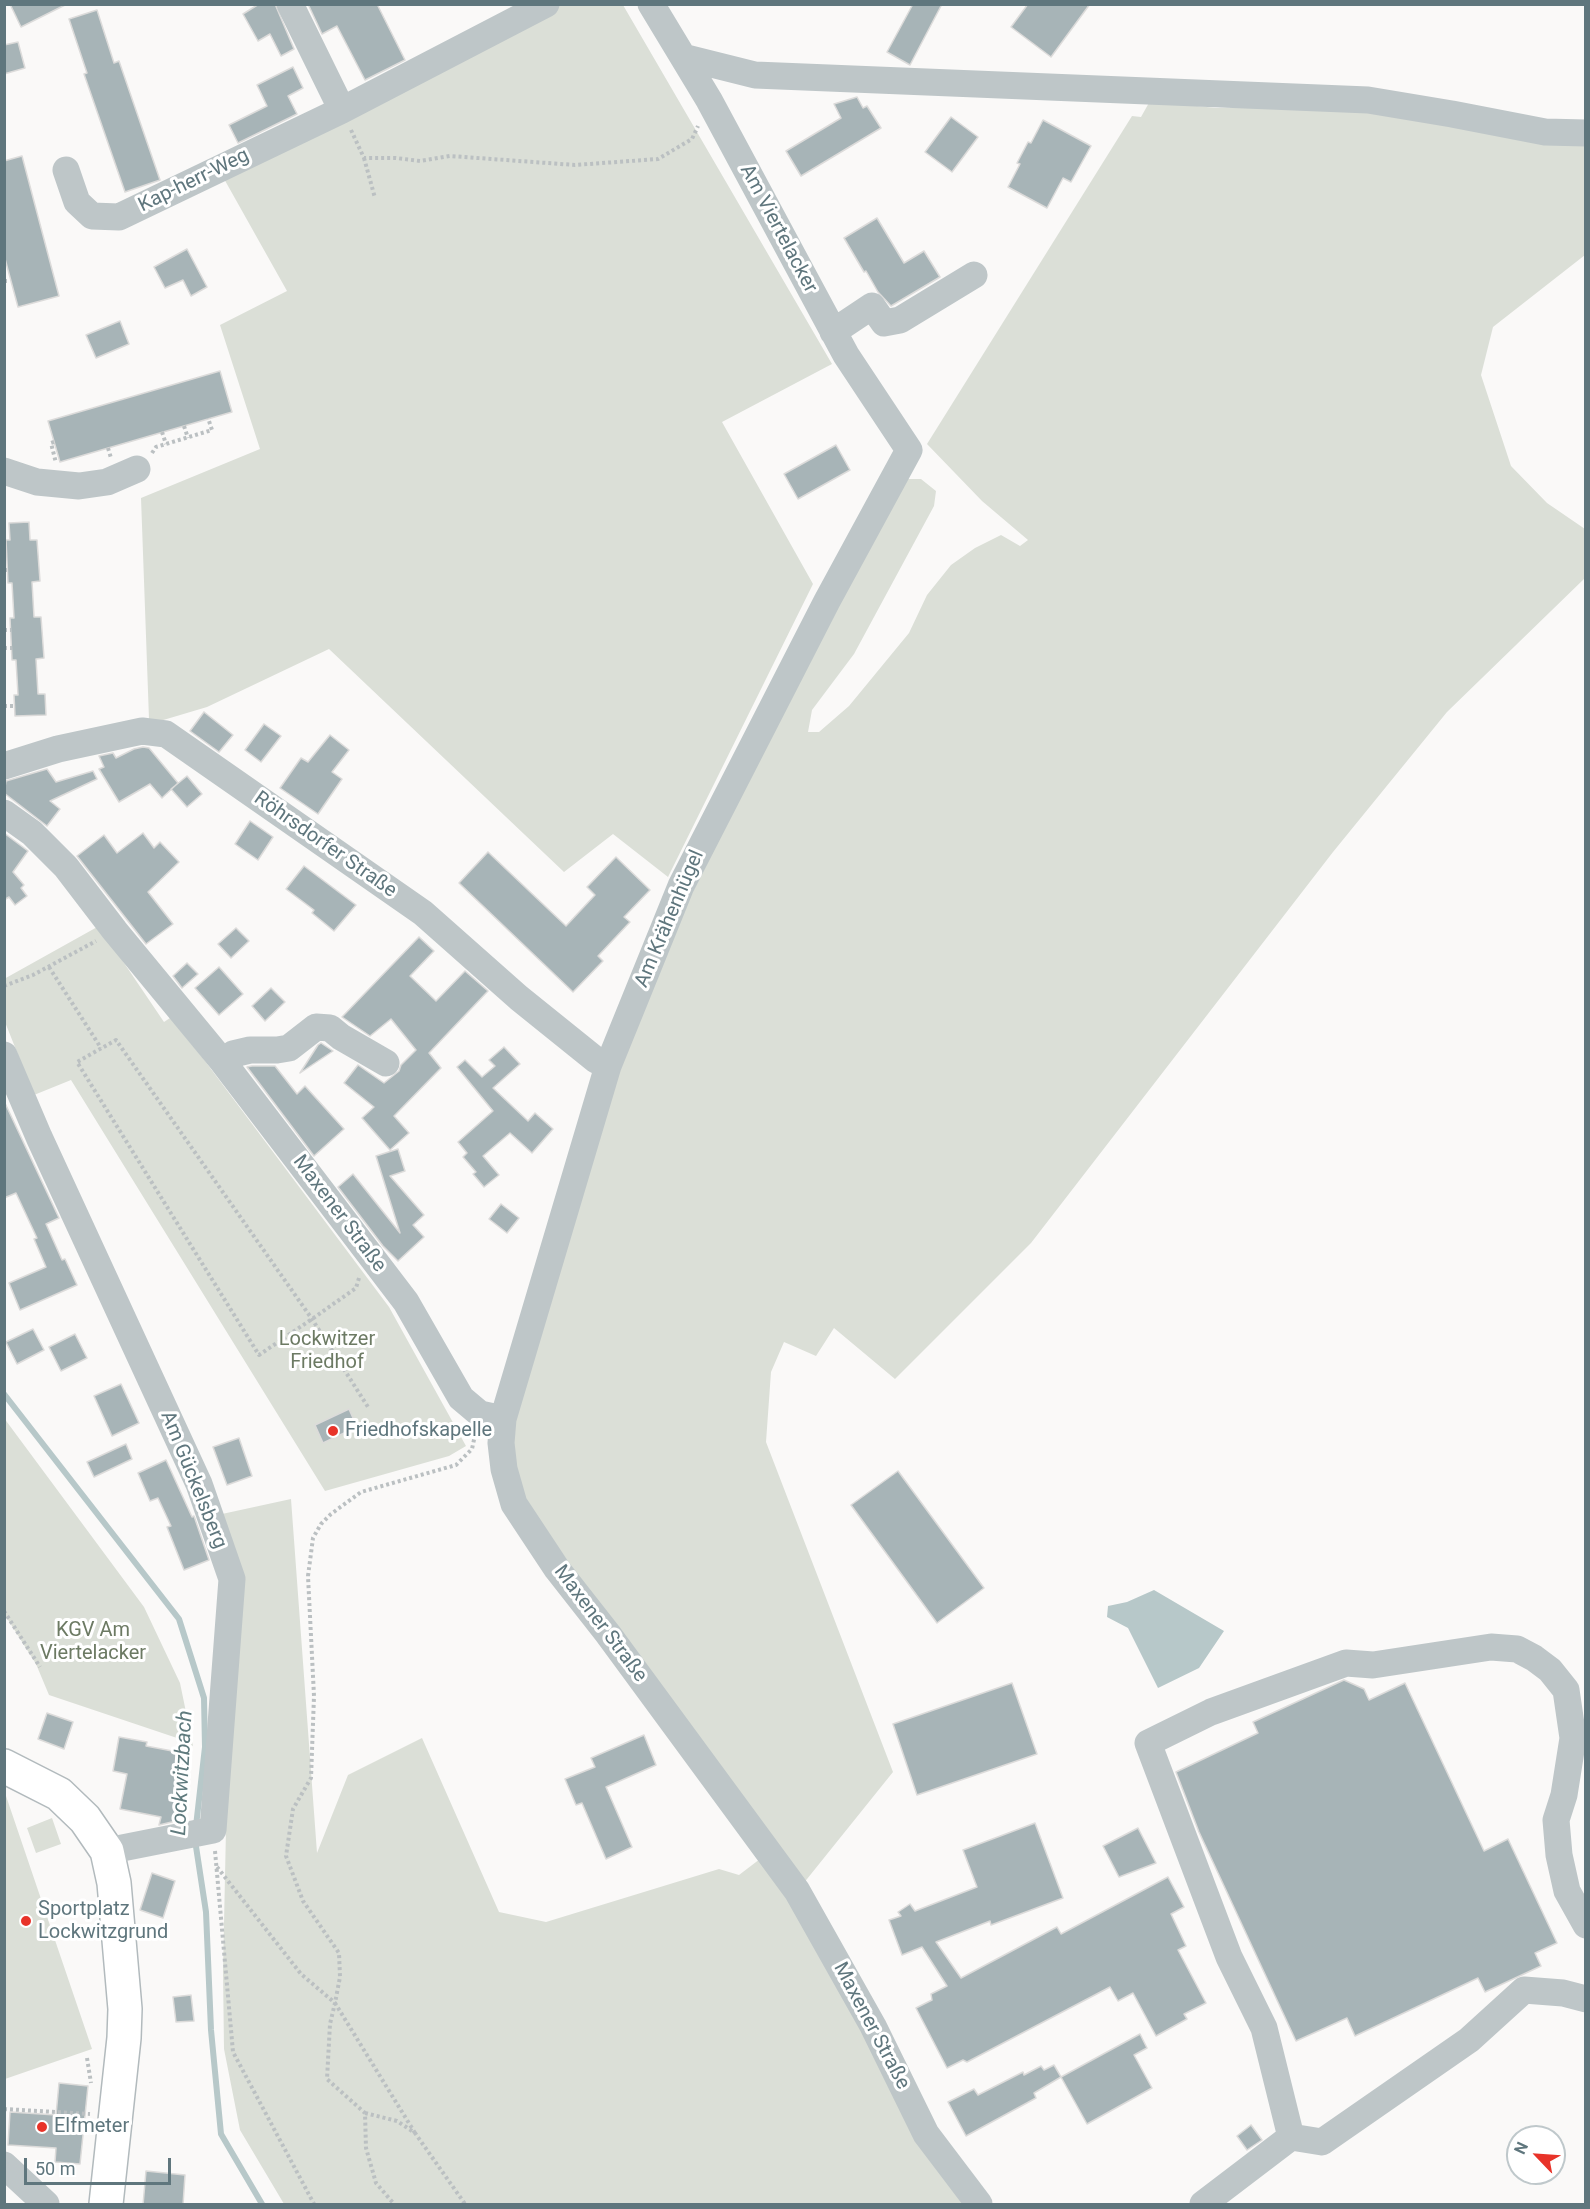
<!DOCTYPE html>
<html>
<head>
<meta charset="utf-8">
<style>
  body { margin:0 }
  #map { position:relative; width:1590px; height:2209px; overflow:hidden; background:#faf9f8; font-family:Roboto,sans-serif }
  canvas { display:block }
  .frame { position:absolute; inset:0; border:6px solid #5f767d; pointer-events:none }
  .north { position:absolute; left:1506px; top:2125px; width:60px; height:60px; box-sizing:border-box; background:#fff; border:2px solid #bfc8cb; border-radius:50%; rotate:295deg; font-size:16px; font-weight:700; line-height:24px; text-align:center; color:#5f767d }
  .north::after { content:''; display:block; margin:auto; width:21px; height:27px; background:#e83329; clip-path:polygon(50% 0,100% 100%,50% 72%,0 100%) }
  .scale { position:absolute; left:24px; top:2158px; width:147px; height:27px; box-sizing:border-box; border:3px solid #5f767d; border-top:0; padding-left:8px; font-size:18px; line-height:21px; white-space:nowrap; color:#5f767d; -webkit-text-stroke:4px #fff; paint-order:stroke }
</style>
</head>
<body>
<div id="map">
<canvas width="1590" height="2209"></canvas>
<div class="frame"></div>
<div class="north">N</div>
<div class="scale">50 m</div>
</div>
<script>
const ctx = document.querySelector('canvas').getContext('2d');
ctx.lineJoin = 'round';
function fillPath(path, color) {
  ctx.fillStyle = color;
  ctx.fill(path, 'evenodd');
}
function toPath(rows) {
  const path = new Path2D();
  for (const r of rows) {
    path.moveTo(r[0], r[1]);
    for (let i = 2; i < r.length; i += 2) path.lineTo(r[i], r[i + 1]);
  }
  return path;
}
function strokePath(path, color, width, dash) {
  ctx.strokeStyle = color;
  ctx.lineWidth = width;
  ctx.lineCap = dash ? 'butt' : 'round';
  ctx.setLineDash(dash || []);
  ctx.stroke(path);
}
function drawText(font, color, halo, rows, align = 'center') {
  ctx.font = font + ' Roboto,sans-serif';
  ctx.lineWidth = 6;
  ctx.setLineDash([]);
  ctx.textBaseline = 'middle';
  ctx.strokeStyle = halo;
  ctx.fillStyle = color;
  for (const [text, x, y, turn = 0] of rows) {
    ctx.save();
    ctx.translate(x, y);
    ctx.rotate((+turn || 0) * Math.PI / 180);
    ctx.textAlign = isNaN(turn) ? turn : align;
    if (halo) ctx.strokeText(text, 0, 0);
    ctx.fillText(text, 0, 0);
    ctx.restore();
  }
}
fillPath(toPath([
  [557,5,623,5,832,364,722,422,813,584,668,877,613,834,564,872,329,649,207,707,160,721,149,719,141,498,260,449,220,325,287,291,223,177],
  [1150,101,1216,108,1370,107,1585,140,1585,255,1493,327,1481,375,1511,466,1547,503,1585,529,1585,578,1447,712,1333,852,1031,1243,895,1379,834,1328,816,1356,784,1342,771,1372,766,1442,893,1772,803,1884,612,1625,521,1494,512,1455,513,1427,618,1076,652,974,834,608,908,479,921,479,936,491,934,506,854,654,812,710,808,732,819,732,849,706,909,633,927,595,951,565,975,548,1001,535,1020,546,1028,540,982,501,927,444,1132,116,1141,117],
  [99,926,164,1022,170,1018,202,1057,389,1307,466,1446,449,1456,325,1491,71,1080,34,1095,5,1022,4,979],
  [4,1418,144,1607,180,1683,193,1746,180,1739,49,1695,36,1664,5,1615],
  [291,1499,317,1853,348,1775,422,1738,499,1912,546,1922,719,1869,739,1875,760,1859,789,1895,969,2204,284,2204,240,2130,224,2049,223,1971,226,1829,222,1514],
  [5,1793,92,2049,5,2079,4,2079],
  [52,1818,61,1844,36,1853,27,1828]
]), '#dbdfd7');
fillPath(toPath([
  [1154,1590,1224,1631,1199,1668,1158,1688,1128,1628,1107,1617,1108,1606,1127,1602]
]), '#b7c8c9');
strokePath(toPath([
  [4,1394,179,1619,204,1698,205,1747,196,1826],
  [195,1840,206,1912,211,2030,221,2134,262,2204]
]), '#b7c8c9', 6);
const building = toPath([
  [10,4,67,4,21,27,10,4],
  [259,4,275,4,294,49,281,56,270,34,258,41,243,14,259,4],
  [308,4,377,4,405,60,365,80,337,26,322,34,308,4],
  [913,4,942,4,910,65,887,52,913,4],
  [1028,4,1090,4,1051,57,1011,27,1028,4],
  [97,10,114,63,119,61,160,180,125,192,84,74,87,73,69,19,97,10],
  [18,42,25,68,4,74,4,45,18,42],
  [293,67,303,88,288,96,297,114,238,143,229,125,267,106,257,85,293,67],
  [857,97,863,108,867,106,881,128,801,176,786,151,841,118,834,104,857,97],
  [951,117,978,137,952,172,925,152,951,117],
  [1043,120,1091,146,1071,182,1063,178,1047,208,1008,187,1020,164,1017,163,1028,142,1031,143,1043,120],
  [22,156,59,296,18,307,4,255,4,161,22,156],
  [877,218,904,263,924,251,940,277,891,306,878,292,866,271,864,272,844,238,877,218],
  [187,249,207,287,191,296,183,280,165,288,154,267,187,249],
  [120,321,129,344,96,358,86,335,120,321],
  [220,371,232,412,60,462,48,421,220,371],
  [836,445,850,470,798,499,784,474,836,445],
  [29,522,30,540,37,540,40,581,32,582,34,617,41,617,44,658,36,659,38,694,45,694,46,715,15,716,14,695,18,695,16,660,12,660,10,618,14,618,12,583,8,583,6,540,10,540,9,523,29,522],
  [204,712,233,735,219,752,190,731,204,712],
  [264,724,281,736,261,762,245,750,264,724],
  [330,735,349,750,332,772,342,779,318,814,280,788,301,758,308,762,330,735],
  [143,747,149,748,178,783,162,798,150,784,119,802,99,769,104,767,99,756,113,753,116,758,134,749,143,747],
  [47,769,56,782,93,771,97,779,50,801,60,809,47,826,4,793,6,781,47,769],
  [187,776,202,794,187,807,171,789,187,776],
  [250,821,273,837,258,860,235,844,250,821],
  [4,833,28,851,13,872,24,885,21,888,27,896,15,905,9,897,4,900,4,833],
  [143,833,154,848,160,842,179,862,148,892,173,924,146,944,77,856,104,835,117,853,143,833],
  [488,852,566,926,595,895,587,887,616,857,650,890,624,917,630,922,598,956,603,961,573,992,459,883,488,852],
  [304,866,356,905,334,931,312,913,314,910,286,889,304,866],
  [236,928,249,941,231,958,218,944,236,928],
  [419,937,434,951,410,976,436,1001,465,971,488,991,429,1053,441,1068,394,1116,409,1133,390,1150,362,1118,374,1107,344,1083,358,1065,384,1083,399,1071,401,1065,416,1050,391,1019,370,1036,342,1017,419,937],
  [187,963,198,974,182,988,173,976,187,963],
  [219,967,243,994,219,1015,195,988,219,967],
  [271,988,285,1002,265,1021,252,1006,271,988],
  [321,1043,333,1051,300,1073,318,1045,321,1043],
  [504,1047,520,1064,493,1088,528,1121,535,1113,553,1129,532,1153,510,1133,483,1156,499,1175,484,1187,473,1174,476,1172,463,1157,467,1153,458,1142,493,1111,457,1067,465,1060,482,1077,495,1066,489,1060,504,1047],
  [252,1066,275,1066,297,1094,305,1086,344,1129,314,1156,247,1067,252,1066],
  [4,1101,59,1218,46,1224,62,1260,65,1259,77,1285,20,1310,9,1283,46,1267,34,1239,37,1238,16,1193,4,1198,4,1101],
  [398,1149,405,1171,390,1176,424,1215,413,1225,424,1237,398,1261,383,1246,338,1187,353,1174,400,1233,376,1156,398,1149],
  [501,1204,519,1218,507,1233,489,1219,501,1204],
  [33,1329,44,1350,17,1364,6,1342,33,1329],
  [75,1334,87,1358,61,1371,49,1347,75,1334],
  [121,1384,139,1423,112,1436,94,1396,121,1384],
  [349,1409,357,1427,323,1443,315,1425,349,1409],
  [239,1438,252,1476,227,1485,213,1447,239,1438],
  [126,1444,132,1459,94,1477,87,1462,126,1444],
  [166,1460,192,1517,194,1516,209,1560,184,1570,167,1527,171,1526,158,1498,150,1501,138,1473,166,1460],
  [898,1471,984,1588,937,1623,851,1505,898,1471],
  [1344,1680,1364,1689,1369,1700,1405,1683,1484,1851,1508,1839,1557,1943,1535,1953,1541,1966,1485,1992,1478,1978,1355,2036,1347,2018,1296,2041,1199,1832,1176,1772,1258,1733,1253,1722,1344,1680],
  [1012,1683,1037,1754,917,1795,893,1724,1012,1683],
  [47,1713,73,1722,64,1749,38,1739,47,1713],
  [644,1735,656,1765,606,1787,632,1847,606,1859,582,1803,576,1805,565,1779,595,1767,591,1758,644,1735],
  [119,1737,147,1742,146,1746,188,1754,185,1769,189,1769,180,1820,159,1825,161,1817,120,1809,127,1774,113,1771,119,1737],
  [1035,1823,1063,1898,991,1925,990,1921,936,1942,961,1978,1057,1927,1061,1934,1168,1877,1184,1907,1171,1914,1186,1946,1178,1950,1206,2003,1184,2014,1187,2019,1156,2036,1133,1993,1118,2001,1110,1987,967,2062,963,2060,947,2068,916,2008,932,2000,931,1994,947,1986,922,1947,902,1955,889,1920,901,1916,898,1912,910,1904,915,1911,977,1887,963,1850,1035,1823],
  [1138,1828,1156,1863,1119,1877,1103,1846,1138,1828],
  [152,1873,175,1881,163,1918,140,1910,152,1873],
  [191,1995,194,2021,176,2022,173,1997,191,1995],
  [1140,2034,1147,2048,1134,2055,1152,2088,1087,2124,1061,2077,1140,2034],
  [1054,2065,1061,2077,1034,2093,1036,2098,966,2136,948,2102,974,2089,978,2095,1023,2072,1024,2075,1041,2066,1044,2070,1054,2065],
  [59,2083,88,2086,80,2164,55,2162,56,2148,8,2145,10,2112,56,2115,59,2083],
  [1251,2125,1262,2140,1247,2150,1237,2136,1251,2125],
  [146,2171,185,2175,183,2205,143,2205,146,2171]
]);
fillPath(building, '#a7b4b7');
strokePath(building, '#dcdbda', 1.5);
const major = toPath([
  [4,1766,59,1794,85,1819,107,1851,114,1883,125,2009,124,2038,106,2204]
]);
strokePath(major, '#b2babd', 36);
strokePath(toPath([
  [351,130,364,158,396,158,420,161,450,156,575,165,658,159,692,139,698,126],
  [364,158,375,198],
  [4,281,8,281],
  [184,426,188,438],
  [162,432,166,444],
  [54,442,51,443,56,463],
  [108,448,111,458],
  [152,453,156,447,212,430,208,418],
  [4,549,5,549],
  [4,570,8,570],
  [4,630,11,630],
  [4,648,12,648],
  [4,706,15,706],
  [49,967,101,1048],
  [4,986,33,975,96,941],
  [359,1278,356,1288,312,1319,259,1355,77,1062,116,1040,312,1319,368,1407],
  [4,1611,40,1667],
  [215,1851,233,2052,314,2204],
  [217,1867,301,1974,335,2003,330,2024,327,2079,365,2113,366,2148,376,2183,394,2204],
  [87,2058,91,2083],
  [4,2109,90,2114],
  [365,2113,397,2121,415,2133,465,2204],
  [415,2133,335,2003,340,1977,339,1953,303,1901,286,1856,293,1809,311,1778,314,1696,308,1576,313,1538,321,1524,331,1514,361,1492,456,1465,472,1449,475,1435]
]), '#bbc0c2', 4, [3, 3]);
strokePath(toPath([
  [290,4,342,110,546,4],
  [651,4,709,100,846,355,909,450,827,601,681,886,608,1066,503,1419,501,1443,504,1469,514,1504,557,1569,608,1634,797,1891,873,2026,926,2134,979,2204],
  [683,57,755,75,1368,100,1452,114,1545,132,1586,133],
  [66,170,77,202,92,216,119,217,342,110],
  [833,332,872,306,884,323,900,320,974,275],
  [4,471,37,482,79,486,107,482,137,469],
  [4,766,58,749,142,731,166,734,423,913,519,998,596,1060,608,1066],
  [4,813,32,833,66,867,115,931,223,1062,406,1302,461,1398,480,1414,503,1419],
  [4,1055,39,1137,199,1484,232,1579,213,1830,107,1851],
  [223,1062,233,1054,250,1050,277,1050,289,1048,316,1027,330,1028,341,1037,386,1063],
  [1291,2137,1264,2028,1229,1957,1148,1743,1211,1712,1346,1663,1373,1665,1491,1647,1517,1649,1534,1658,1550,1670,1566,1690,1573,1738,1564,1795,1556,1820,1559,1855,1567,1891,1586,1925],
  [4,2165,46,2204],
  [1203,2204,1291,2137,1322,2142,1469,2040,1524,1990,1563,1993,1586,1999]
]), '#bec6c8', 27);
strokePath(major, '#fff', 33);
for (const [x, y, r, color] of [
  [333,1431,6,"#e83329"],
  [26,1921,6,"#e83329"],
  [42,2127,6,"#e83329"]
]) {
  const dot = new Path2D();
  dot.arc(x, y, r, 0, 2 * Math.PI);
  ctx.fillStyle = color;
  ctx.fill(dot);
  strokePath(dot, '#fff', 2);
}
drawText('20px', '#5f767d', '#fff', [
  ["Kap-herr-Weg",194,181,-26],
  ["Am Viertelacker",778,229,62],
  ["Röhrsdorfer Straße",325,845,35],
  ["Am Krähenhügel",670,919,-67],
  ["Maxener Straße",339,1214,53],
  ["Am Gückelsberg",193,1480,68],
  ["Maxener Straße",600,1624,53],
  ["Maxener Straße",871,2026,62]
]);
drawText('20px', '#6c7a63', '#fff', [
  ["Lockwitzer",327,1340],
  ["Friedhof",327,1363],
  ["KGV Am",93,1631],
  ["Viertelacker",93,1654]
]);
drawText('20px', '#5f767d', '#fff', [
  ["Friedhofskapelle",345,1431],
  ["Sportplatz",38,1910],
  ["Lockwitzgrund",38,1933],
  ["Elfmeter",54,2127]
], 'left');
drawText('italic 21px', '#5f7a7d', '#fff', [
  ["Lockwitzbach",183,1773,-87]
]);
</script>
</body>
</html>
